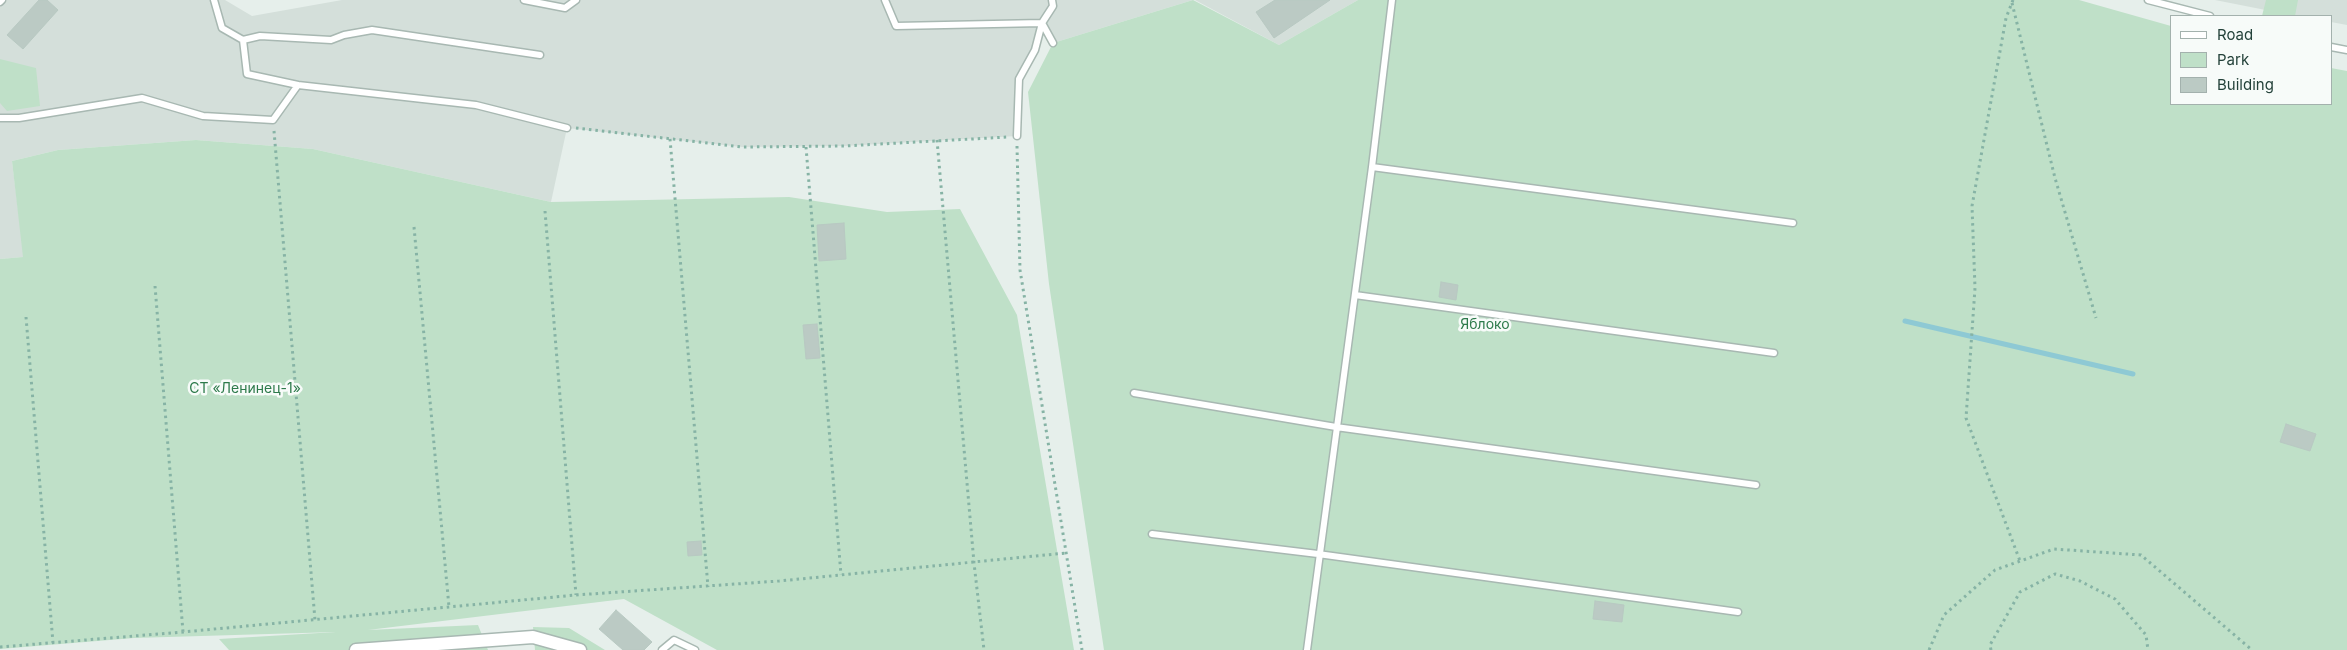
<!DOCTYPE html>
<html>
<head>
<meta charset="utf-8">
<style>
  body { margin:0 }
  #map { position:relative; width:2347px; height:650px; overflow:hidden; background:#e6efeb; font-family:Inter,sans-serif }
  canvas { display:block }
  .legend { position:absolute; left:2170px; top:15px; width:162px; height:90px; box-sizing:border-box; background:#f7fbf9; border:1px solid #a3b1ad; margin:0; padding:6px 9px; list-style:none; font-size:15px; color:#24423a }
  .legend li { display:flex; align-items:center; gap:10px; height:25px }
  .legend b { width:25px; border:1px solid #a3b1ad }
</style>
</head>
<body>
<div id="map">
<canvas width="2347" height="650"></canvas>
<ul class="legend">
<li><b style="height:6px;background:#fff"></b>Road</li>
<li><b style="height:14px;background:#bfe0c8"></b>Park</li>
<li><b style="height:14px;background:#bbcac4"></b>Building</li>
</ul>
</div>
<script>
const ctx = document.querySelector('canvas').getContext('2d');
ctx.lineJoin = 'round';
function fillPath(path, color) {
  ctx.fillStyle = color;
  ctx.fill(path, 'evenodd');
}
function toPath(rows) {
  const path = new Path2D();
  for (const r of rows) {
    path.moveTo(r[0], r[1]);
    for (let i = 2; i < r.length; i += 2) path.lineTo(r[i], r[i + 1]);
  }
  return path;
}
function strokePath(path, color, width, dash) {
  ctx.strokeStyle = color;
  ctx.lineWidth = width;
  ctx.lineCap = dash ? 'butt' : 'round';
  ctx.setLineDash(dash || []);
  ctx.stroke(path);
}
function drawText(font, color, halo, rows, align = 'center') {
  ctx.font = font + ' Inter,sans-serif';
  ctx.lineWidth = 5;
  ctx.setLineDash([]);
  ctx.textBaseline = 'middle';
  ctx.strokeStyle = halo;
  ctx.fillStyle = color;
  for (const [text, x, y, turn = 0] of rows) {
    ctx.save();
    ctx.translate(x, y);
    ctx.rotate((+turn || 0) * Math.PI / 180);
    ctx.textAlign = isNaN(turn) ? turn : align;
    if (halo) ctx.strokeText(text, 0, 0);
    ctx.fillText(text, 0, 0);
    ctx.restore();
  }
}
fillPath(toPath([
  [0,0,225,0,252,16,342,0,1193,0,1053,43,1042,24,1035,50,1019,79,1017,136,844,146,742,147,567,128,551,202,313,149,196,140,58,150,12,161,24,257,0,259],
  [1195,0,1358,0,1279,45],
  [2215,0,2347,0,2347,25,2331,22,2331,16,2296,16]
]), '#d4dfda');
fillPath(toPath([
  [1193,0,1279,45,1358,0,2079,0,2171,26,2171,104,2331,104,2331,68,2347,71,2347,650,1104,650,1049,284,1028,92,1053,43],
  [2266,0,2298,0,2295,16,2262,16],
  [0,59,36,68,40,106,7,111,0,103],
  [196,140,313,149,551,202,789,197,887,212,960,209,1017,315,1074,650,717,650,624,599,368,630,478,625,488,650,229,650,219,639,336,632,134,638,0,649,0,259,23,257,12,161,58,150],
  [533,627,569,628,605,650,535,650]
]), '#bfe0c8');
strokePath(toPath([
  [1905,321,2133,374]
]), '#8ec9d4', 5);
const building = toPath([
  [39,0,47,0,58,10,23,49,7,35,39,0],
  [1275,0,1330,0,1274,38,1256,12,1275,0],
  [844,223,846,259,819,261,817,225,844,223],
  [1441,282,1458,285,1456,300,1439,297,1441,282],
  [817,324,820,358,806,359,803,325,817,324],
  [2286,424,2316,434,2310,451,2280,442,2286,424],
  [701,541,702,555,688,556,687,542,701,541],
  [1595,601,1624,605,1622,622,1593,619,1595,601],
  [616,610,652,642,644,650,623,650,599,629,616,610]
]);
fillPath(building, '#bbcac4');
strokePath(building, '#b8c9c2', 1);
const lane = toPath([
  [214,0,222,28,243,40,247,74,298,85],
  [524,0,565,8,576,0],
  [885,0,896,26,1042,23],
  [2148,0,2210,16],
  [0,2,2,0],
  [1042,23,1053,43],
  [243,40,260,36,331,40,344,35,372,30,540,55],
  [2331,47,2347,50],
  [0,118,19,118,142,98,203,116,273,120,298,85,476,105,567,128],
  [1017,136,1019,79,1035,50,1042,23,1053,6,1052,0],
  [1372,167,1793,223],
  [1355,295,1774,353],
  [1134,393,1336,427,1756,485],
  [1152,534,1318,554,1738,612],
  [662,650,674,640,695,650],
  [1307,650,1372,167,1392,0]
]);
const street = toPath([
  [356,650,533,637,580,650]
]);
strokePath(lane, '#a8b8b2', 9);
strokePath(street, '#a8b8b2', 15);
strokePath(toPath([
  [2013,0,2006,18,1972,206,1975,288,1966,418,2020,561],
  [2012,3,2055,178,2096,318],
  [576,128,742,147,844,146,1008,137],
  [274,131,315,620],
  [670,139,708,587],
  [937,140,974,563,984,650],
  [1017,146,1020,270,1082,650],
  [806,147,841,575],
  [545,211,576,595],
  [414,227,449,607],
  [155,286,183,632],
  [26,317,53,643],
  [0,647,183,632,576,595,779,581,1066,553],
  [1929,650,1944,615,1995,570,2054,549,2141,555,2252,650],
  [1991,650,1990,645,2020,592,2055,574,2080,581,2115,599,2146,635,2148,650]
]), '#86b3a5', 3, [2.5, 4]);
strokePath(lane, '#fff', 6);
strokePath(street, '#fff', 12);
drawText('14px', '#2d7a4b', '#f7fbf9', [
  ["Яблоко",1485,325],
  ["СТ «Ленинец-1»",245,389]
]);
</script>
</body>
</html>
